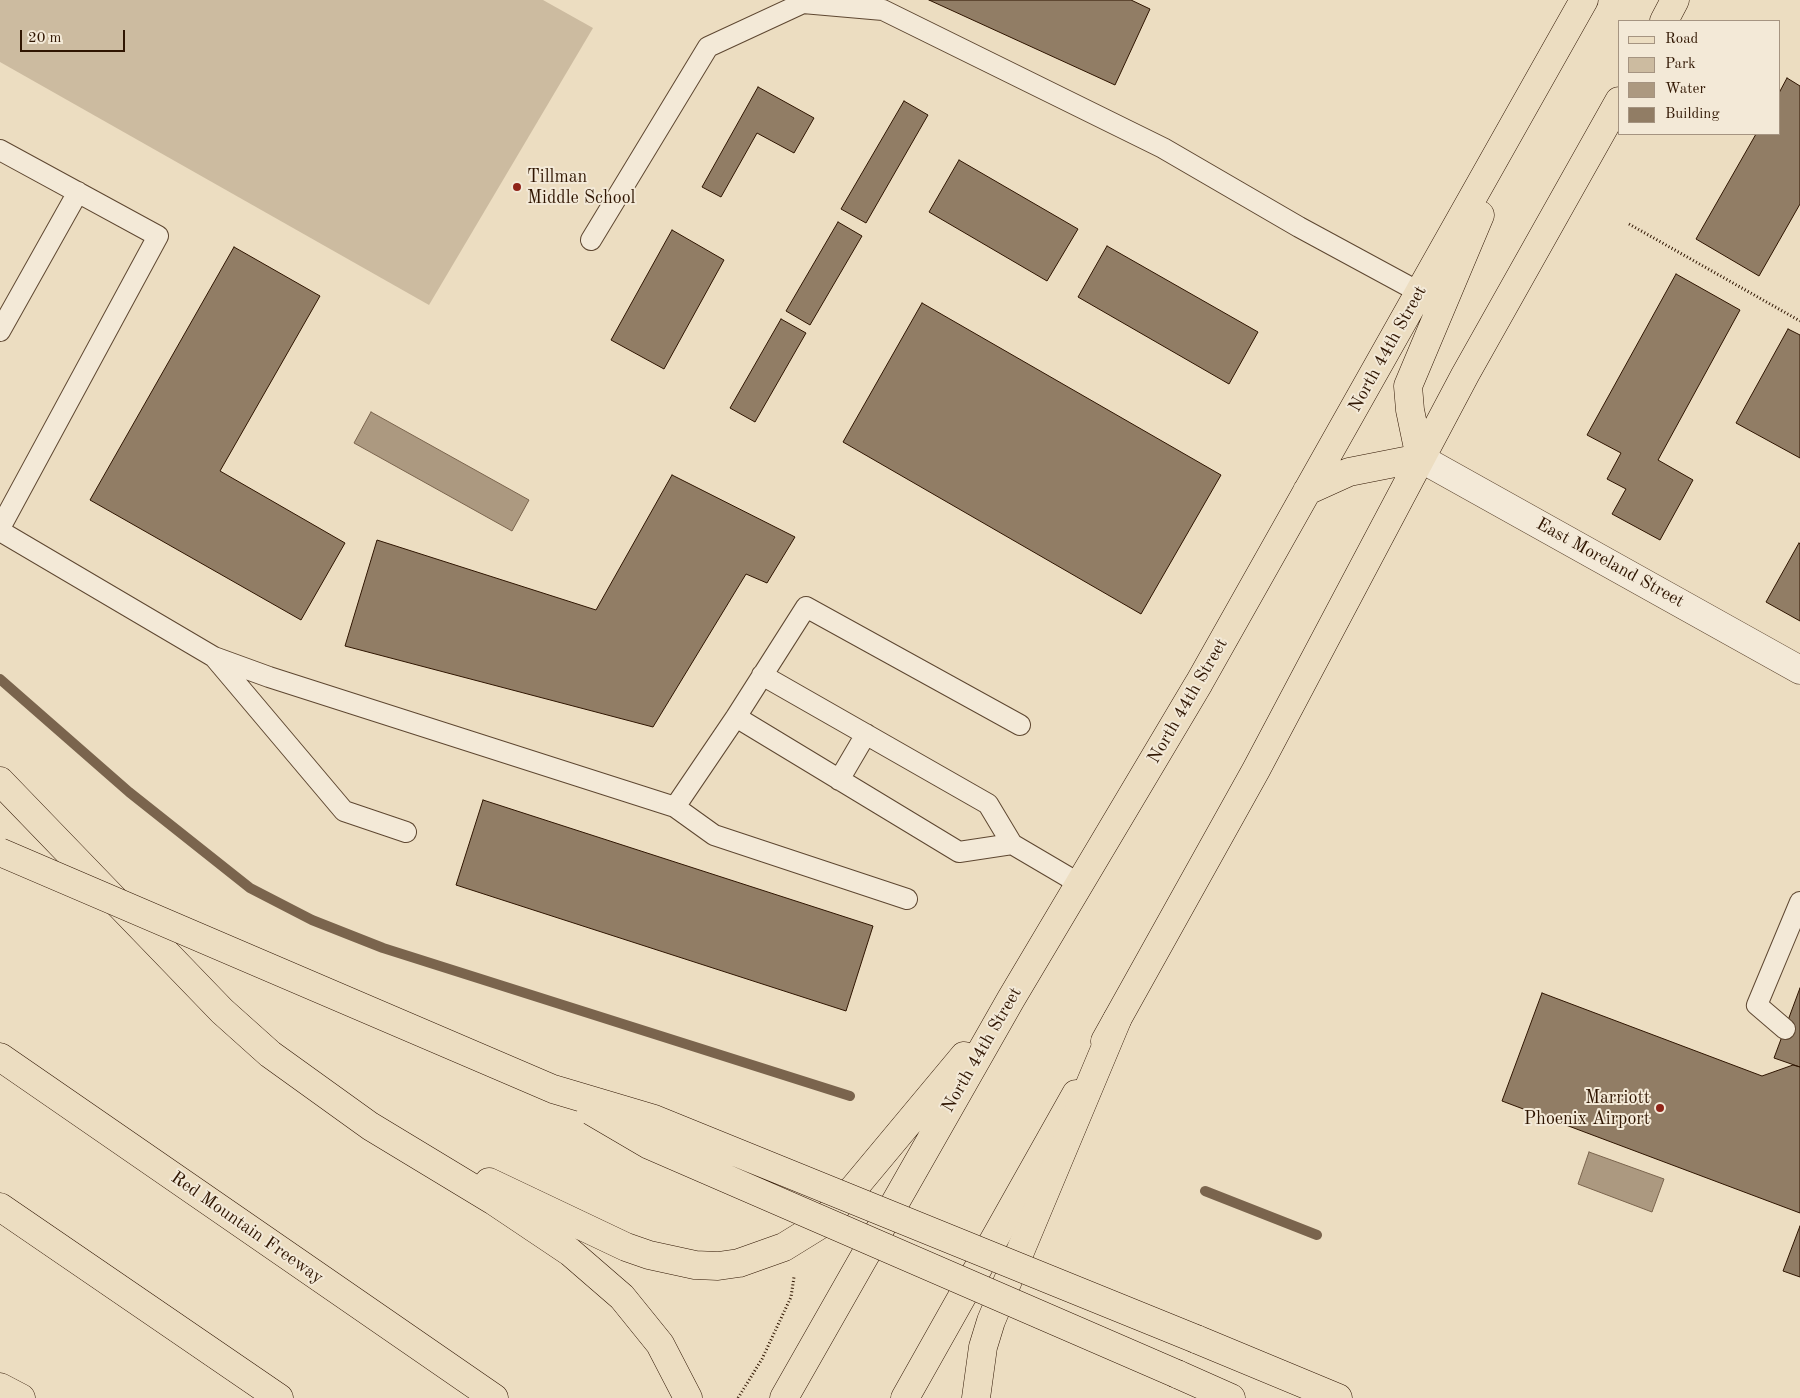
<!DOCTYPE html>
<html>
<head>
<meta charset="utf-8">
<style>
  body { margin:0 }
  #map { position:relative; width:1800px; height:1398px; overflow:hidden; background:#ecddc1; font-family:"Old Standard TT",serif }
  canvas { display:block }
  .legend { position:absolute; left:1618px; top:20px; width:162px; height:115px; box-sizing:border-box; background:#f3e9d7; border:1px solid #a59481; margin:0; padding:6px 9px; list-style:none; font-size:15px; color:#2f1501 }
  .legend li { display:flex; align-items:center; gap:10px; height:25px }
  .legend b { width:25px; border:1px solid #a59481 }
  .scale { position:absolute; left:20px; top:30px; width:105px; height:22px; box-sizing:border-box; border:2px solid #2f1501; border-top:0; padding-left:6px; font-size:15px; line-height:18px; white-space:nowrap; color:#2f1501; -webkit-text-stroke:4px #f3e9d7; paint-order:stroke }
</style>
</head>
<body>
<div id="map">
<canvas width="1800" height="1398"></canvas>
<ul class="legend">
<li><b style="height:6px;background:#ecddc1"></b>Road</li>
<li><b style="height:14px;background:#ccbba0"></b>Park</li>
<li><b style="height:14px;background:#ac9980"></b>Water</li>
<li><b style="height:14px;background:#917d65"></b>Building</li>
</ul>
<div class="scale">20 m</div>
</div>
<script>
const ctx = document.querySelector('canvas').getContext('2d');
ctx.lineJoin = 'round';
function fillPath(path, color) {
  ctx.fillStyle = color;
  ctx.fill(path, 'evenodd');
}
function toPath(rows) {
  const path = new Path2D();
  for (const r of rows) {
    path.moveTo(r[0], r[1]);
    for (let i = 2; i < r.length; i += 2) path.lineTo(r[i], r[i + 1]);
  }
  return path;
}
function strokePath(path, color, width, dash) {
  ctx.strokeStyle = color;
  ctx.lineWidth = width;
  ctx.lineCap = dash ? 'butt' : 'round';
  ctx.setLineDash(dash || []);
  ctx.stroke(path);
}
function drawText(font, color, halo, rows, align = 'center') {
  ctx.font = font + ' "Old Standard TT",serif';
  ctx.lineWidth = 4;
  ctx.setLineDash([]);
  ctx.textBaseline = 'middle';
  ctx.strokeStyle = halo;
  ctx.fillStyle = color;
  for (const [text, x, y, turn = 0] of rows) {
    ctx.save();
    ctx.translate(x, y);
    ctx.rotate((+turn || 0) * Math.PI / 180);
    ctx.textAlign = isNaN(turn) ? turn : align;
    if (halo) ctx.strokeText(text, 0, 0);
    ctx.fillText(text, 0, 0);
    ctx.restore();
  }
}
fillPath(toPath([
  [0,0,543,0,593,28,429,305,0,62]
]), '#ccbba0');
const water = toPath([
  [371,412,529,500,512,531,354,443,371,412],
  [1589,1152,1664,1179,1652,1212,1578,1184,1589,1152]
]);
fillPath(water, '#ac9980');
strokePath(water, '#7a644d', 1);
strokePath(toPath([
  [0,679,129,792,250,888,312,920,383,948,850,1096],
  [1205,1191,1317,1235]
]), '#7a644d', 10);
const building = toPath([
  [929,0,1131,0,1150,9,1115,85,929,0],
  [1787,78,1800,86,1800,204,1759,276,1696,239,1756,134,1779,134,1779,93,1787,78],
  [758,87,814,118,794,153,757,133,721,197,702,187,758,87],
  [904,101,928,115,866,223,841,209,904,101],
  [959,160,1078,229,1047,281,929,212,959,160],
  [838,222,862,236,810,325,786,311,838,222],
  [672,230,724,260,664,369,611,340,672,230],
  [1107,246,1258,332,1229,384,1078,297,1107,246],
  [234,247,320,296,220,471,345,543,301,620,90,500,234,247],
  [1676,274,1740,310,1658,460,1693,480,1660,540,1612,514,1626,489,1607,479,1621,453,1587,435,1676,274],
  [922,303,1221,475,1141,614,843,442,922,303],
  [781,319,806,333,755,422,730,408,781,319],
  [1788,329,1800,335,1800,458,1736,423,1788,329],
  [672,475,795,537,767,583,746,574,653,727,345,646,377,540,596,610,672,475],
  [1799,543,1800,544,1800,621,1766,602,1799,543],
  [483,800,873,926,846,1011,456,885,483,800],
  [1800,988,1800,1067,1774,1058,1800,988],
  [1542,993,1762,1076,1793,1065,1800,1067,1800,1213,1502,1101,1542,993],
  [1800,1226,1800,1277,1783,1271,1800,1226]
]);
fillPath(building, '#917d65');
strokePath(building, '#2f1501', 1);
const service = toPath([
  [0,150,158,236,0,528],
  [591,240,708,47,803,3,883,10,1163,148,1299,227,1419,292],
  [0,331,78,192],
  [0,531,214,657,344,811,406,832],
  [214,657,269,677,675,807,736,717,806,607,1020,725],
  [762,675,988,804,1012,844,1080,884],
  [736,717,959,852,1012,844],
  [839,780,866,734],
  [675,807,714,835,907,899],
  [1785,1029,1757,1005,1800,902]
]);
const minor = toPath([
  [1420,458,1800,670]
]);
const primary = toPath([
  [1664,21,1675,0],
  [1420,458,1410,410,1408,386,1480,215],
  [1307,491,1349,472,1420,458],
  [0,781,222,1011,270,1054,370,1126,494,1201,570,1252,622,1297,660,1344,688,1398],
  [1105,1041,1256,770,1465,375,1619,101],
  [489,1182,626,1247,649,1255,695,1265,718,1266,739,1263,784,1247,818,1226,854,1188,964,1056],
  [0,1387,21,1398],
  [784,1398,1011,999,1199,683,1584,0],
  [905,1398,1076,1094]
]);
const motorway = toPath([
  [0,1057,494,1398],
  [0,1207,279,1398],
  [1196,1339,1338,1398],
  [1177,1374,1231,1398],
  [976,1398,983,1347,991,1321,1117,1020]
]);
strokePath(service, '#5e4731', 22);
strokePath(minor, '#5e4731', 29);
strokePath(primary, '#2f1501', 29);
strokePath(motorway, '#2f1501', 29);
strokePath(toPath([
  [1629,224,1800,321],
  [738,1398,762,1359,791,1297,794,1277]
]), '#2f1501', 3, [1, 2.5]);
strokePath(service, '#f3e9d7', 20);
strokePath(minor, '#f3e9d7', 28);
strokePath(primary, '#ecddc1', 28);
strokePath(motorway, '#ecddc1', 28);
const motorwayBridge = toPath([
  [0,852,553,1089,654,1119,1196,1339],
  [591,1111,649,1145,1177,1374]
]);
strokePath(motorwayBridge, '#2f1501', 29, []);
strokePath(motorwayBridge, '#ecddc1', 28);
for (const [x, y, r, color] of [
  [517,187,5,"#8f2418"],
  [1660,1108,5,"#8f2418"]
]) {
  const dot = new Path2D();
  dot.arc(x, y, r, 0, 2 * Math.PI);
  ctx.fillStyle = color;
  ctx.fill(dot);
  strokePath(dot, '#f3e9d7', 2);
}
drawText('18px', '#2f1501', '#f3e9d7', [
  ["Tillman",527,177],
  ["Middle School",527,198],
  ["Marriott",1650,1098,"right"],
  ["Phoenix Airport",1650,1119,"right"]
], 'left');
drawText('18px', '#2f1501', '#f3e9d7', [
  ["North 44th Street",1388,349,-61],
  ["East Moreland Street",1610,563,29],
  ["North 44th Street",1188,701,-60],
  ["North 44th Street",982,1050,-60],
  ["Red Mountain Freeway",247,1228,35]
]);
</script>
</body>
</html>
